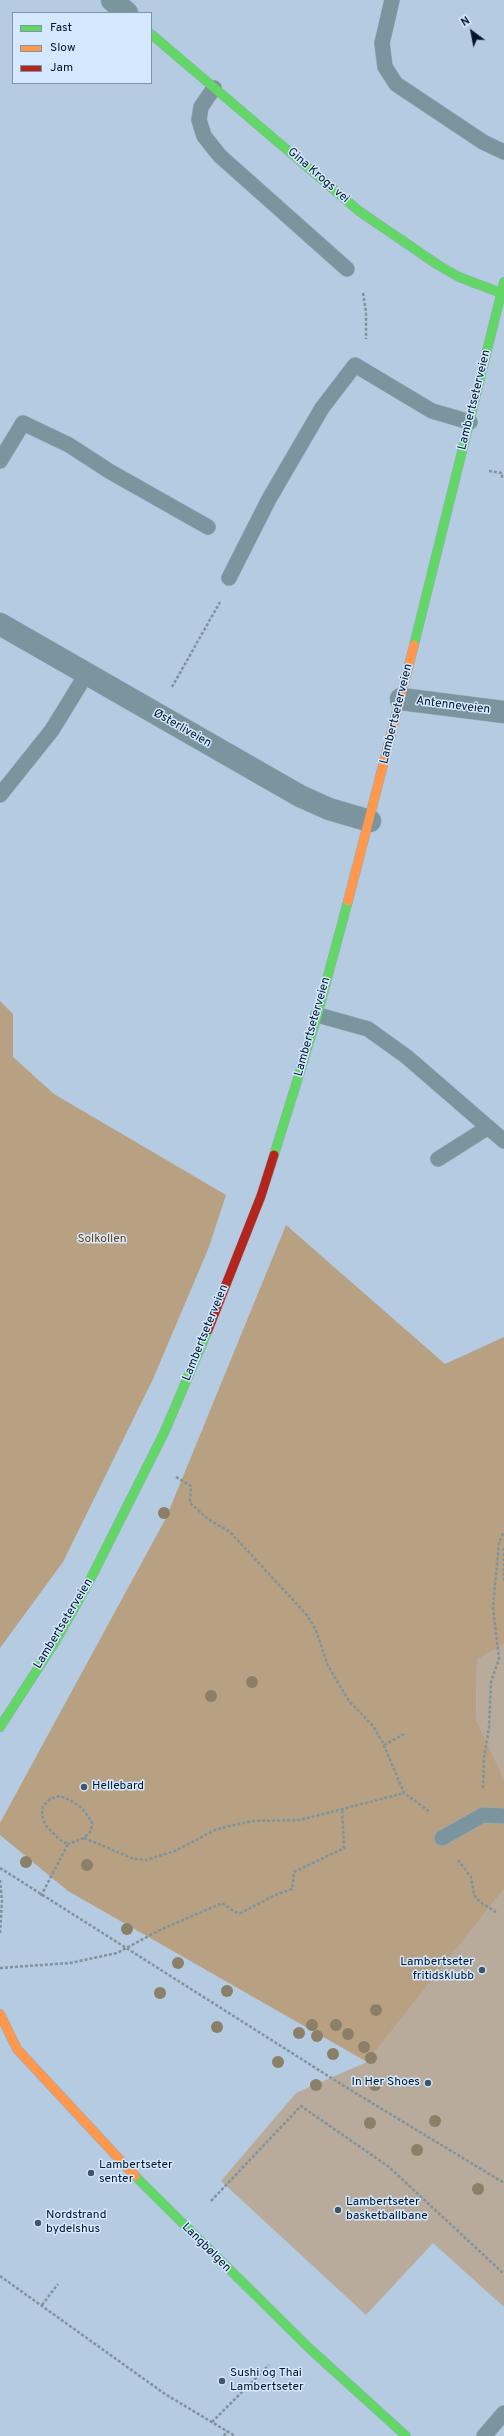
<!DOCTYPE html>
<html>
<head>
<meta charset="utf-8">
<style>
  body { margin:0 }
  #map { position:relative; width:504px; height:2436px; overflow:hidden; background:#b4cbe1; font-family:Overpass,sans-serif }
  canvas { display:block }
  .legend { position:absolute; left:12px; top:12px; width:140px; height:72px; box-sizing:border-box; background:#d4e9ff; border:1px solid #8094a9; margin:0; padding:5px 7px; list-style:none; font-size:12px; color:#021528 }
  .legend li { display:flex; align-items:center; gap:8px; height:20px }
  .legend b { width:20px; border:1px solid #8094a9 }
  .north { position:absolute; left:452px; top:12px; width:40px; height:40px; -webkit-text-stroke:3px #d4e9ff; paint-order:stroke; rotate:328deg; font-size:11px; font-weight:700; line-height:16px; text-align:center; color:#021528 }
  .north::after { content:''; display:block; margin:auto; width:14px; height:18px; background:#021528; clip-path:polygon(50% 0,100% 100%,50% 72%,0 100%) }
</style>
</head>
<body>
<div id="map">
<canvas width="504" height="2436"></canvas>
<ul class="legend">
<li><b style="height:5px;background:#63d668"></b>Fast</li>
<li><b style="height:5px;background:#ff974d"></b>Slow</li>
<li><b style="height:5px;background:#b3261e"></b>Jam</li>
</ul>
<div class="north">N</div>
</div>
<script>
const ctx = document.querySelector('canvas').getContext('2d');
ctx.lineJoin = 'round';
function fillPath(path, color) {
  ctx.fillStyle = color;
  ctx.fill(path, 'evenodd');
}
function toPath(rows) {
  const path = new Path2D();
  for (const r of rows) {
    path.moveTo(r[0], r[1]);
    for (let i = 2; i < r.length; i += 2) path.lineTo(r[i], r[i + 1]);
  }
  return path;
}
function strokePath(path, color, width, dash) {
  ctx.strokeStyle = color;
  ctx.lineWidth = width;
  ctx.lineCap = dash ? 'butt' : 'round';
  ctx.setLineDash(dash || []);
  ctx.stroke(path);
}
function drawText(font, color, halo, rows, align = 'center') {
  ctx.font = font + ' Overpass,sans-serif';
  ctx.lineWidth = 3;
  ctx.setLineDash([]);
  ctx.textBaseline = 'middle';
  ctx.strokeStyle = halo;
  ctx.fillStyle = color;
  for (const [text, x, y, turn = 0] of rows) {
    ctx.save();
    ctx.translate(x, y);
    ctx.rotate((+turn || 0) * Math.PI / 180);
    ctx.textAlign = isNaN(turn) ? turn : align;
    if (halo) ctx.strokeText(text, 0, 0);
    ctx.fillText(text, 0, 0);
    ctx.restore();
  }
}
fillPath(toPath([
  [504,1644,504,1779,476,1719,477,1660],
  [504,1889,504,2307,433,2243,366,2315,221,2181,296,2093,367,2062]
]), '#b8ab9b');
fillPath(toPath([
  [0,1001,13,1014,13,1057,54,1094,226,1195,209,1247,153,1379,63,1562,0,1648],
  [286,1225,445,1364,504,1337,504,1644,477,1660,476,1719,504,1779,504,1889,367,2062,68,1891,0,1835,0,1823,166,1518]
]), '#b8a182');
const lane = toPath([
  [392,0,382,43,385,67,396,84,483,142,504,152],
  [214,88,201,107,199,120,204,136,220,156,347,269],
  [0,461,23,423,69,445,109,471,208,527],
  [229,578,269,499,322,408,355,365,432,411,470,422],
  [0,795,52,730,87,673],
  [318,1015,368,1029,407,1057,504,1141],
  [438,1159,487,1128],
  [442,1838,483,1815,504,1816],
  [484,2436,504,2413]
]);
const street = toPath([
  [112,0,127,13],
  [0,624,300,796,329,809,370,821],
  [401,699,504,712]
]);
const fast = toPath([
  [151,34,359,211,438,265,459,277,501,293],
  [414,645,504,282],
  [274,1155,316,1020,348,901],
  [0,1727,55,1642,90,1580,164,1433,208,1330],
  [135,2176,309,2348,406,2436]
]);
const slow = toPath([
  [348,901,414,645],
  [0,2014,17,2049,135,2176]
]);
const jam = toPath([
  [208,1330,261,1196,274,1155]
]);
strokePath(lane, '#97aabc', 16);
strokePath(street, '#97aabc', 23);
strokePath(fast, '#97aabc', 10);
strokePath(slow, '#97aabc', 10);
strokePath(jam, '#97aabc', 10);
strokePath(toPath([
  [363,293,366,312,366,339],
  [489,471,502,473,502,478],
  [172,687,220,602],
  [176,1477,191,1486,190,1503,208,1519,230,1532,306,1614,316,1630,328,1666,349,1701,373,1726,382,1741,404,1793,430,1812],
  [504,1548,504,1583],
  [384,1745,404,1734],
  [483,1788,484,1757,489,1728,491,1682,499,1659,493,1607,499,1542,504,1532],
  [84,1838,134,1859,146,1860,175,1851,215,1830,229,1826,253,1821,300,1820,404,1793],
  [458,1860,471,1877,474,1895,480,1902,496,1912],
  [0,1868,344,2086,504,2183],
  [0,1880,2,1901,0,1933],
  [41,1896,68,1844,60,1840,46,1826,42,1815,43,1806,50,1799,60,1796,70,1800,82,1808,92,1822,91,1831,84,1838,68,1844],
  [0,1968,70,1963,117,1953,158,1931,222,1903,235,1912,241,1913,273,1896,292,1889,294,1872,344,1848,342,1809],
  [211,2201,301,2106,389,2167,504,2274],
  [0,2276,165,2394,235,2436],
  [42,2305,58,2284],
  [212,2422,269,2365],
  [224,2436,227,2431]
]), '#7d939d', 2.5, [3, 2]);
strokePath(lane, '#7b959f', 15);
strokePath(street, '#7b959f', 22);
strokePath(fast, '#63d668', 9);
strokePath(slow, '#ff974d', 9);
strokePath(jam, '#b3261e', 9);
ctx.fillStyle = '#8b7f68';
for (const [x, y] of [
  [164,1513],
  [252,1682],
  [211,1696],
  [26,1862],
  [87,1865],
  [127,1929],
  [178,1963],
  [227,1991],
  [160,1993],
  [376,2010],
  [312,2025],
  [336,2025],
  [217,2027],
  [299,2033],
  [348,2034],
  [317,2036],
  [364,2047],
  [333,2054],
  [371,2058],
  [278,2062],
  [316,2085],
  [375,2085],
  [435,2121],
  [370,2123],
  [417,2150],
  [478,2189]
]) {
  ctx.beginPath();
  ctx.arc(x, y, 6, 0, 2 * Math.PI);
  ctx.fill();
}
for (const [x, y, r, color] of [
  [84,1787,4,"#405569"],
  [482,1970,4,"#405569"],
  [428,2083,4,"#405569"],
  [91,2173,4,"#405569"],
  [338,2210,4,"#405569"],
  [38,2223,4,"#405569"],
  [222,2381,4,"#405569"]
]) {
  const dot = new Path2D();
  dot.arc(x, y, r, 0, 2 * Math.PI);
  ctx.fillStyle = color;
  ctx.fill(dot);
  strokePath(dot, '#d4e9ff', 1.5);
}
drawText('12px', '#021528', '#d4e9ff', [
  ["Gina Krogs vei",318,176,41],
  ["Lambertseterveien",475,400,-76],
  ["Antenneveien",453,706,7],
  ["Lambertseterveien",397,714,-76],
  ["Østerliveien",182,729,30],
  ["Lambertseterveien",313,1027,-74],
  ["Lambertseterveien",206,1333,-68],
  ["Lambertseterveien",64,1624,-59],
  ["Langbølgen",206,2248,45]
]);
drawText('12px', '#6a4105', '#d4e9ff', [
  ["Solkollen",102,1240]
]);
drawText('12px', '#021528', '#d4e9ff', [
  ["Hellebard",92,1787],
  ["Lambertseter",474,1963,"right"],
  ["fritidsklubb",474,1977,"right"],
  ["In Her Shoes",420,2083,"right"],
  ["Lambertseter",99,2166],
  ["senter",99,2180],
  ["Lambertseter",346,2203],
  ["basketballbane",346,2217],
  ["Nordstrand",46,2216],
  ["bydelshus",46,2230],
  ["Sushi og Thai",230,2374],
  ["Lambertseter",230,2388]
], 'left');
</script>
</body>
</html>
